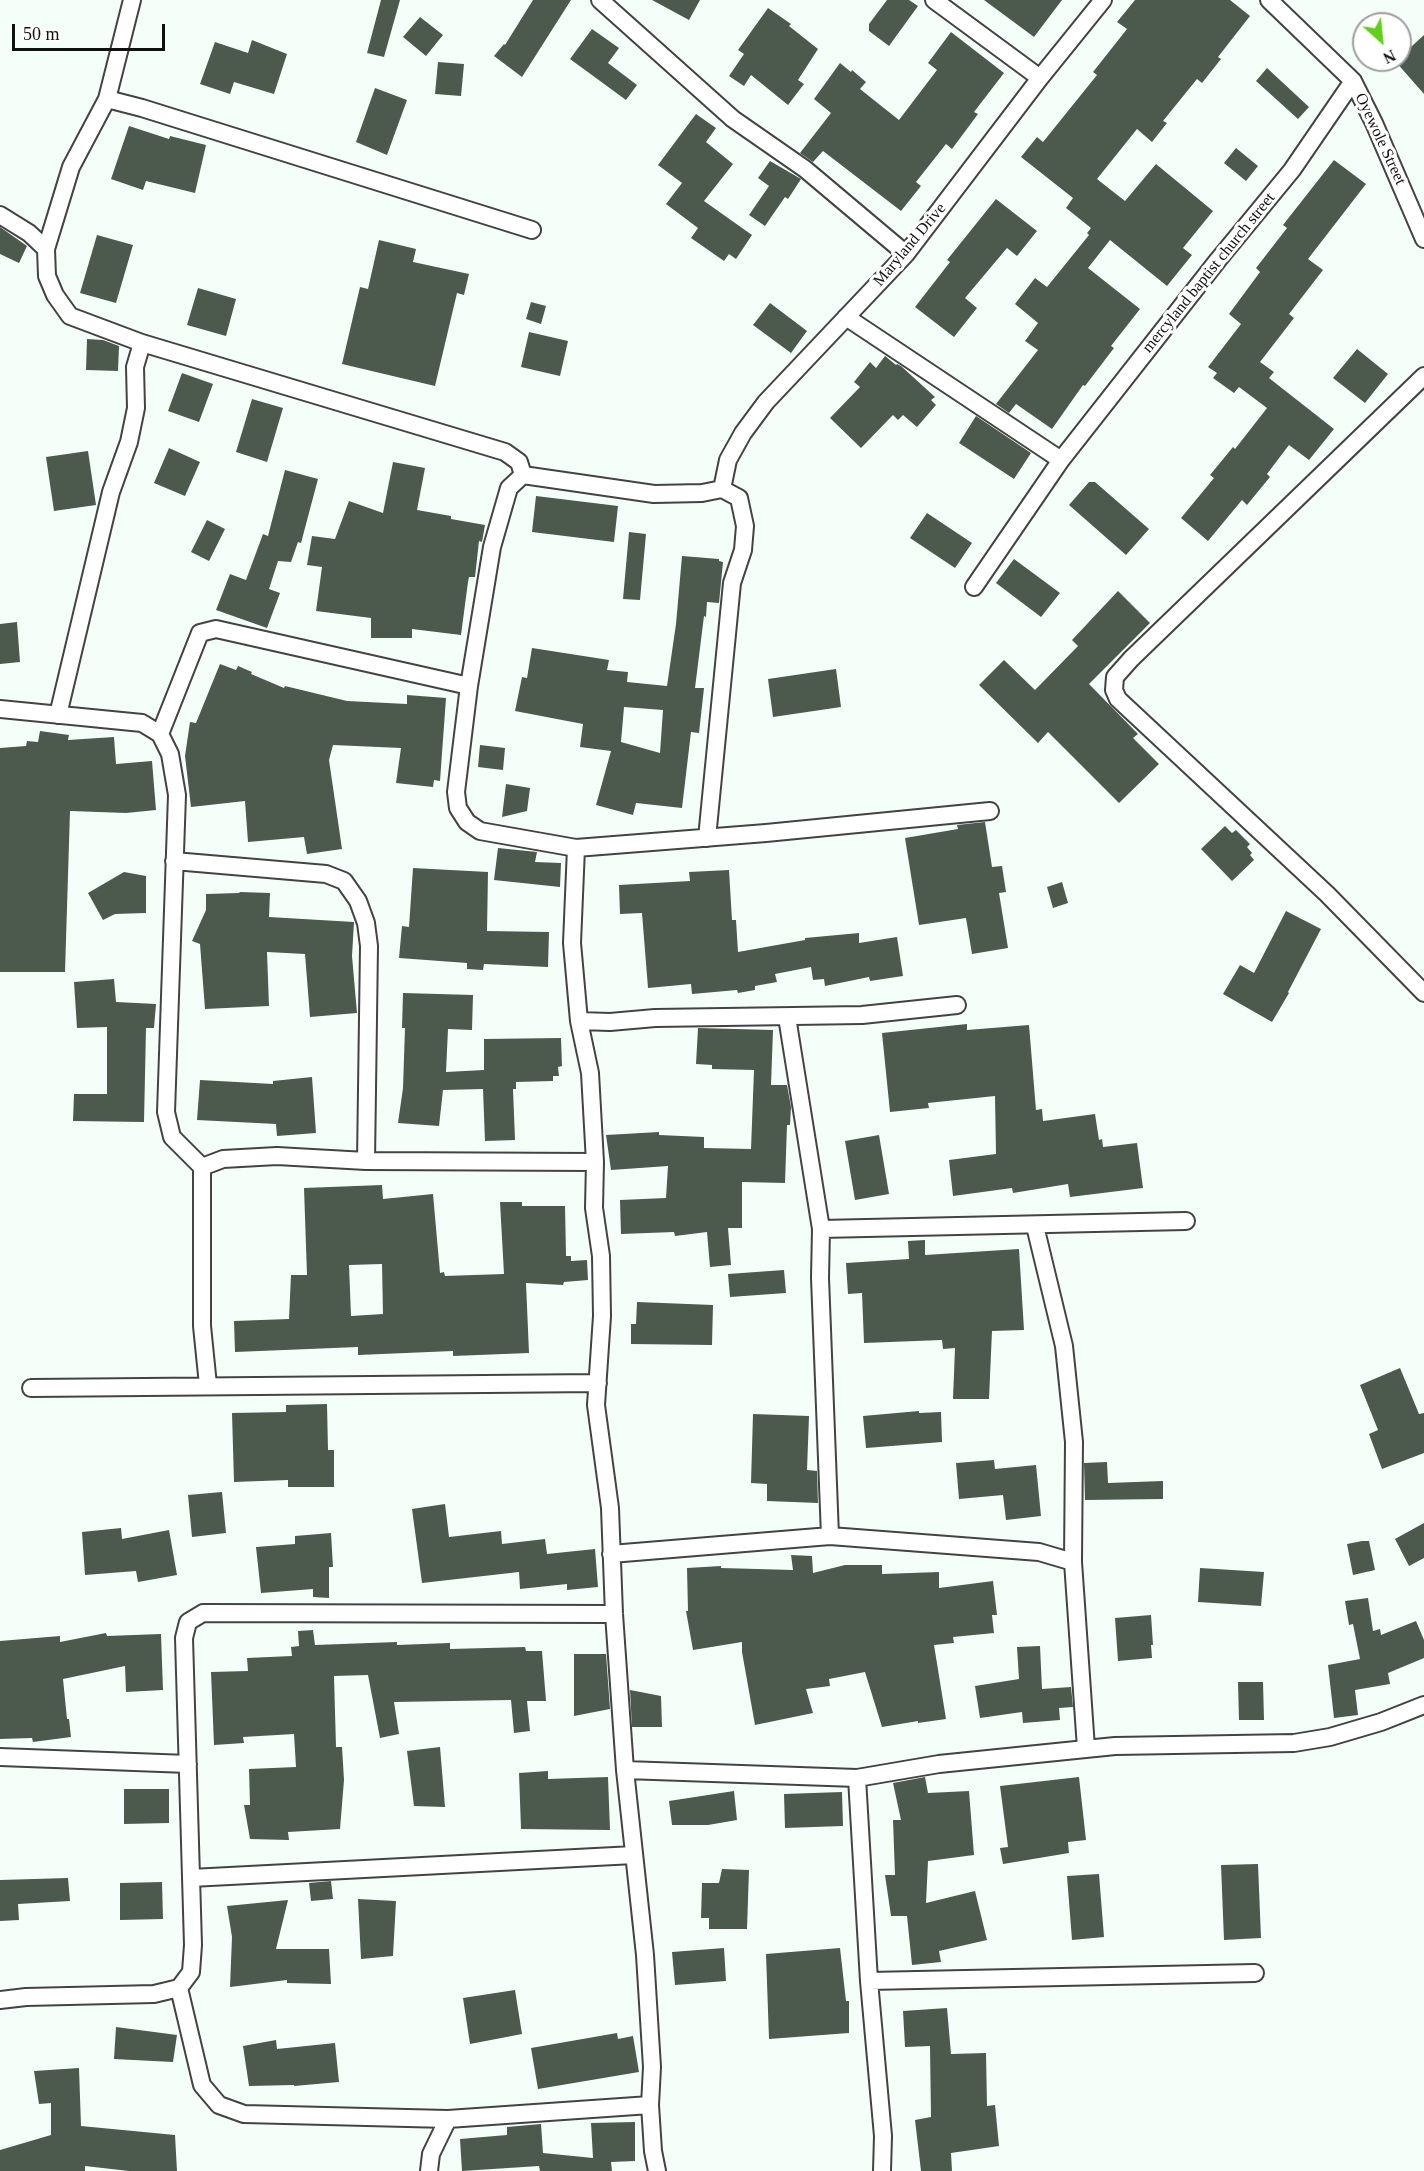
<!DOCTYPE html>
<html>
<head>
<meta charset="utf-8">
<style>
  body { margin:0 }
  #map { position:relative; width:1424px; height:2171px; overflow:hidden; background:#f4fff9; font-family:Georgia,serif }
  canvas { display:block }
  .north { position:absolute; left:1352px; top:12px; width:60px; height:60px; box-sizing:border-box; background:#fff; border:2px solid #9f9f9f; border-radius:50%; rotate:153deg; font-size:16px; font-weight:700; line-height:24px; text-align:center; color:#101010 }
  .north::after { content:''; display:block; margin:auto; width:21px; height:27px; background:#60d019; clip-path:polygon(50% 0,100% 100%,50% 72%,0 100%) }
  .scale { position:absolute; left:12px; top:24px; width:153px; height:27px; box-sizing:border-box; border:3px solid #101010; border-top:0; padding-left:8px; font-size:18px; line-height:21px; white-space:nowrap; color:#101010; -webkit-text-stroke:4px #fff; paint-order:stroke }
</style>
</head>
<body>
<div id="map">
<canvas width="1424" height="2171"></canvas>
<div class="north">N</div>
<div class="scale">50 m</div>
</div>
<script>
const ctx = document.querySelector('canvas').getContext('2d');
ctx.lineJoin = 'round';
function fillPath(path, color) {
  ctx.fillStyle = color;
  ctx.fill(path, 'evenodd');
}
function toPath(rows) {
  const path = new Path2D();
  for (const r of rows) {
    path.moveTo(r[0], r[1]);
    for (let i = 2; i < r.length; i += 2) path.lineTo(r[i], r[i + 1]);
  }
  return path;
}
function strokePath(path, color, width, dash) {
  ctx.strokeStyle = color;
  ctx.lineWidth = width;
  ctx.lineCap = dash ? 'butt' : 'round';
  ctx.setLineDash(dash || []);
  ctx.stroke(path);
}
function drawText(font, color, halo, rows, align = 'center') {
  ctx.font = font + ' Georgia,serif';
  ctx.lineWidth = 6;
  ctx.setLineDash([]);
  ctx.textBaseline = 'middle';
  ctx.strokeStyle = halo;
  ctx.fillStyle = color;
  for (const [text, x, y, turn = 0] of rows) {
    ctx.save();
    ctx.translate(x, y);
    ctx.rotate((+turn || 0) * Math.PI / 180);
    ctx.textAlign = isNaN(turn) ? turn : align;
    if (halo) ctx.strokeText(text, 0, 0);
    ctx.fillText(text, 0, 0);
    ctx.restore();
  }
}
fillPath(toPath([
  [381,0,400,0,384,57,367,53],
  [533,0,571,0,522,77,494,56,504,44,505,45],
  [652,0,700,0,689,20],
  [887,0,909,0,918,6,889,46,869,31,869,24],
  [984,0,1062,0,1034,37],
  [1135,0,1230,0,1250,16,1218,57,1221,59,1202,83,1197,79,1163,121,1167,123,1152,142,1137,129,1097,179,1125,201,1156,164,1213,211,1183,248,1192,255,1167,286,1110,240,1088,268,1140,309,1111,346,1114,348,1085,386,1083,385,1052,429,1016,404,1009,413,996,404,1038,350,1025,341,1038,323,1015,304,1035,278,1047,287,1089,235,1087,233,1091,228,1066,208,1073,198,1021,157,1037,137,1043,142,1097,75,1093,72,1127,29,1117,22],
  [768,8,791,24,789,26,818,49,798,80,804,84,788,105,751,75,744,86,729,76,744,54,738,50],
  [420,17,443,35,426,56,403,37],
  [592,29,619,48,608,63,637,85,626,100,570,59],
  [951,32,1004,73,974,112,978,114,952,149,946,144,916,182,921,186,901,211,823,151,813,162,800,153,831,113,814,99,840,63,851,72,852,70,866,82,860,89,899,120,937,70,928,63],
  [1424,35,1424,94,1395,61,1400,60,1400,57],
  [252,40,287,54,274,94,234,82,230,94,200,84,215,42,248,53],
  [438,62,464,64,461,96,435,94],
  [1267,68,1309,107,1298,119,1256,81],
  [375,88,407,100,387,155,356,142],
  [696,114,716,128,706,142,733,164,704,201,752,235,736,259,729,254,724,261,691,238,698,228,666,204,682,183,658,165],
  [129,126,169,139,170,136,206,145,195,193,146,181,143,190,111,179],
  [1236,148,1258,166,1246,181,1224,163],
  [1334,160,1366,184,1308,259,1323,270,1289,314,1294,318,1260,362,1274,372,1269,378,1334,429,1309,460,1289,445,1267,474,1270,477,1247,505,1242,500,1208,541,1181,518,1214,478,1210,475,1233,447,1235,449,1267,408,1239,387,1234,393,1213,378,1217,373,1208,367,1241,324,1229,314,1260,272,1256,268,1287,228,1283,225],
  [770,161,801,179,788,199,785,197,765,226,749,215,769,186,758,178],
  [996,199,1037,231,1017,256,1007,248,965,298,977,308,954,337,915,307,950,262,947,260],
  [0,227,27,246,19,263,0,254],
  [97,235,133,245,116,303,80,293],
  [379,240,416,249,413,262,469,274,464,295,457,293,435,386,342,364,360,287,368,289],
  [198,288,236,299,226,336,187,325],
  [531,302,546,306,541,324,526,319],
  [770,303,807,331,791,353,753,325],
  [529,332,568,341,560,376,521,367],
  [87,339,103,340,119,346,118,371,86,370],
  [1357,349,1388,374,1365,403,1333,378],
  [885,356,896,365,897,364,901,366,935,397,931,400,936,405,917,427,903,415,898,420,893,415,861,448,830,418,860,387,854,382,870,362,876,368],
  [182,373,213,384,199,422,168,411],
  [252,399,283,408,267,462,236,452],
  [976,416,1031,453,1014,479,959,443],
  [169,448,200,462,185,496,154,483],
  [88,451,96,505,54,511,46,457],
  [393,462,425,468,417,510,451,516,451,519,485,525,482,542,479,541,475,577,469,577,468,582,461,635,412,629,412,638,371,638,371,618,316,611,322,567,307,565,312,536,335,539,349,501,383,513],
  [285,470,318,479,301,543,298,542,291,562,278,561,269,589,280,593,267,628,216,610,230,574,246,580,263,534,268,536],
  [1089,482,1095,482,1149,529,1126,555,1069,505],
  [536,496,618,506,614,542,532,532],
  [927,513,972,543,955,568,910,538],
  [207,520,225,529,209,561,191,552],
  [629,532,646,534,640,600,623,599],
  [682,556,719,559,719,561,723,562,719,603,707,602,706,617,704,616,695,688,704,688,699,733,691,732,682,808,636,803,633,815,596,805,611,751,580,747,583,724,515,711,522,677,527,678,532,648,609,660,607,670,628,672,627,682,667,686,676,624],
  [624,707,663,710,660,753,621,742],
  [1014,559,1060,593,1041,617,996,583],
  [1118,591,1150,623,1089,684,1138,734,1133,738,1159,764,1119,803,1048,732,1038,743,979,685,1004,660,1035,690,1078,646,1072,640],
  [17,622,20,662,0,664,0,624],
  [220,664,236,670,238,666,252,672,251,674,284,688,285,686,347,701,407,704,407,695,446,698,440,781,434,780,433,787,396,783,401,748,333,745,329,760,342,849,307,854,304,837,248,842,245,801,191,807,185,756,190,722,196,723],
  [836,669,841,707,773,717,768,679],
  [40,731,69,735,68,740,114,737,116,764,152,761,156,810,126,813,70,811,65,972,0,972,0,748,26,746,27,741,38,742],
  [480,745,505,748,503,770,478,767],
  [506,784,530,788,527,811,502,817],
  [985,822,992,867,1002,866,1006,892,999,893,1008,948,972,954,966,918,919,925,905,838,958,829,957,825],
  [1225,826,1232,833,1236,830,1250,844,1247,847,1252,853,1250,855,1254,860,1232,881,1201,849],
  [498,848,537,852,535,862,561,863,560,887,494,880],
  [413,868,488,872,487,931,549,932,548,967,484,964,483,970,467,969,467,963,399,958,402,926,409,927],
  [729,870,732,920,736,920,738,952,805,940,805,938,859,933,859,943,897,937,903,976,870,981,869,977,825,986,824,979,813,980,811,967,775,974,777,982,755,986,755,990,738,993,737,990,692,994,691,984,648,988,642,913,620,914,619,885,690,881,689,872],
  [124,872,146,876,146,913,115,914,103,920,88,893],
  [1062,882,1068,903,1053,908,1047,887],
  [240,892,270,893,269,917,354,922,352,956,357,1013,310,1017,305,954,267,952,269,1006,205,1009,200,944,192,941,206,910,206,894,239,893],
  [1286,911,1321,929,1288,992,1289,993,1272,1022,1223,994,1240,965,1254,973],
  [114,979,116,1002,156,1004,154,1028,146,1028,144,1122,73,1121,74,1094,107,1094,107,1027,77,1028,74,982],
  [403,993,473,995,472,1030,448,1029,446,1072,484,1070,484,1039,561,1038,562,1066,558,1067,559,1076,553,1076,553,1081,516,1082,516,1089,513,1089,515,1140,485,1141,483,1089,443,1090,439,1126,398,1123,403,1088,405,1028,402,1028],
  [967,1024,967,1030,1029,1025,1036,1110,1042,1109,1043,1121,1095,1114,1099,1140,1102,1139,1103,1147,1137,1143,1143,1188,1070,1197,1068,1184,1013,1193,1012,1188,953,1196,949,1160,996,1154,995,1096,928,1103,929,1108,890,1112,882,1033],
  [698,1028,773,1030,771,1085,787,1085,791,1107,790,1125,787,1125,785,1183,742,1182,742,1228,728,1228,731,1265,710,1267,707,1232,675,1236,674,1232,621,1234,620,1200,666,1198,668,1166,611,1170,606,1135,659,1132,659,1135,704,1137,704,1148,751,1149,754,1070,712,1069,712,1065,696,1064],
  [312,1077,316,1133,277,1136,276,1124,197,1120,200,1080,273,1084,273,1081],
  [879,1135,889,1194,855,1200,845,1141],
  [382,1185,383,1199,433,1194,440,1273,444,1272,445,1276,504,1274,500,1202,522,1202,522,1206,565,1206,566,1256,571,1256,571,1261,587,1260,588,1280,564,1282,563,1285,526,1283,529,1353,453,1356,453,1351,358,1355,358,1347,235,1352,234,1321,289,1319,291,1275,307,1275,304,1188],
  [382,1264,383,1314,351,1316,349,1265],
  [925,1240,925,1255,1019,1249,1024,1330,992,1331,989,1399,953,1399,955,1348,943,1349,942,1340,864,1343,862,1293,848,1294,846,1263,909,1259,908,1241],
  [784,1270,786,1293,730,1297,728,1274],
  [637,1302,713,1305,712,1345,631,1344,631,1324,636,1324],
  [1400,1368,1419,1414,1424,1413,1424,1453,1382,1469,1369,1434,1378,1430,1360,1385],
  [327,1404,328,1450,334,1450,334,1487,288,1487,288,1480,234,1482,232,1413,286,1412,286,1405],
  [919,1411,919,1413,941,1412,942,1442,866,1448,863,1416],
  [753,1414,809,1416,807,1470,817,1471,818,1503,767,1501,767,1484,751,1483],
  [994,1460,995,1469,1036,1465,1041,1516,1006,1520,1003,1495,959,1499,956,1463],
  [1107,1462,1108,1483,1163,1481,1163,1499,1085,1500,1084,1463],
  [222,1492,226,1533,192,1537,188,1495],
  [445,1504,449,1537,501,1531,502,1544,545,1539,547,1554,595,1549,598,1587,567,1590,567,1584,520,1589,519,1572,422,1583,412,1509],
  [1424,1523,1424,1558,1409,1566,1395,1539],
  [121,1528,122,1539,169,1530,177,1575,138,1582,136,1571,85,1575,82,1532],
  [331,1533,333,1567,329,1567,329,1598,313,1597,313,1589,261,1593,256,1547,295,1544,295,1536],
  [1362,1541,1369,1541,1375,1570,1353,1575,1347,1544],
  [791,1555,812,1556,813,1573,845,1565,882,1565,882,1574,939,1572,939,1588,993,1581,997,1615,992,1615,994,1633,953,1637,954,1643,934,1645,946,1719,918,1723,918,1721,882,1727,865,1672,829,1679,830,1686,806,1689,813,1713,755,1725,742,1652,742,1642,693,1650,686,1611,688,1611,687,1568,721,1566,721,1568,793,1570],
  [1200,1568,1264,1572,1261,1606,1198,1602],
  [1368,1598,1373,1631,1380,1629,1381,1635,1416,1621,1424,1640,1424,1658,1388,1673,1390,1684,1355,1690,1358,1715,1334,1718,1328,1665,1360,1659,1353,1624,1349,1625,1345,1601],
  [1151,1615,1153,1645,1151,1645,1152,1658,1118,1661,1115,1618],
  [313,1630,315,1645,397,1642,397,1645,450,1643,450,1649,525,1647,526,1651,542,1651,546,1701,527,1701,530,1731,514,1733,511,1700,394,1702,399,1734,380,1738,368,1675,334,1676,336,1747,342,1747,344,1780,340,1829,288,1832,289,1840,250,1839,244,1805,250,1805,249,1769,296,1767,294,1734,243,1737,244,1743,214,1745,211,1672,248,1671,247,1658,292,1656,291,1647,299,1646,298,1631],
  [106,1633,107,1636,161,1634,163,1690,126,1692,125,1666,63,1679,67,1719,69,1719,71,1737,33,1742,32,1738,0,1739,0,1641,60,1636,60,1642],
  [1040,1646,1042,1689,1071,1687,1073,1707,1059,1708,1060,1720,1023,1723,1022,1712,980,1718,975,1686,1019,1679,1017,1647],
  [574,1654,606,1654,610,1709,574,1716],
  [1238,1682,1263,1682,1264,1720,1239,1720],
  [630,1690,661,1696,662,1727,632,1727],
  [440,1747,445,1807,414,1806,407,1751],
  [548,1771,548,1779,608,1777,610,1830,521,1829,519,1773],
  [925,1777,928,1793,969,1791,974,1855,928,1861,926,1903,975,1891,987,1940,939,1951,941,1962,912,1965,907,1916,891,1916,885,1875,895,1875,893,1820,901,1820,893,1783],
  [1079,1777,1086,1840,1068,1842,1069,1853,1003,1864,1000,1848,1008,1847,1000,1786],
  [124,1789,169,1789,169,1823,124,1824],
  [734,1791,737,1820,708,1825,672,1825,669,1801],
  [842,1792,843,1826,785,1828,784,1794],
  [1258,1864,1261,1938,1224,1940,1221,1865],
  [722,1869,749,1870,747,1929,709,1929,709,1918,701,1918,702,1883,719,1883],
  [1099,1874,1104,1937,1072,1940,1067,1876],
  [68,1878,70,1901,18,1904,19,1920,0,1921,0,1880],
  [331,1881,333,1899,311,1901,309,1883],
  [162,1882,163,1919,120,1920,120,1883],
  [358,1899,396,1901,393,1956,361,1959],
  [288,1900,276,1949,329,1949,331,1984,287,1983,287,1980,230,1987,232,1937,227,1906],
  [724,1948,726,1981,675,1985,672,1952],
  [840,1948,846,2001,849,2001,849,2033,769,2039,766,1954],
  [515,1990,522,2034,470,2044,463,1998],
  [947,2008,951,2054,986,2053,987,2106,995,2105,999,2146,951,2153,952,2171,921,2171,915,2120,931,2117,930,2046,905,2047,903,2011],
  [116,2027,177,2035,173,2062,114,2059],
  [617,2033,618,2039,633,2036,639,2072,538,2089,531,2048],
  [276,2040,277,2049,335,2043,339,2082,294,2086,294,2085,249,2086,243,2046],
  [79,2068,81,2126,175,2135,177,2171,129,2171,85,2166,85,2171,0,2171,0,2150,51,2135,51,2103,39,2104,34,2071],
  [635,2122,635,2161,611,2162,612,2171,540,2171,539,2166,462,2171,460,2139,507,2135,507,2127,541,2124,543,2153,593,2158,591,2123]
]), '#4b5a4c');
const minor = toPath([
  [600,0,733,119,805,169,906,254],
  [934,0,1040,78],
  [1269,0,1353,81,1374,123,1424,239],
  [107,99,132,0],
  [0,215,29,233,46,249,47,276,55,295,70,316,142,343,505,452,519,462,523,475],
  [46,249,71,167,107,99,142,108,532,230],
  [846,317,1061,460],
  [1424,376,1131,659,1115,677,1114,690,1118,699,1327,894,1424,993],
  [523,475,509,488,492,547,469,686,456,792,458,808,467,822,480,831,576,848,766,833,990,811],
  [523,475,654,494,702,493,722,489,739,498,745,526,743,550,732,583,707,838],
  [722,489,728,460,743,433,766,402,906,254,1040,78,1103,0],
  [974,587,1061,460,1218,260,1292,170,1353,81],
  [0,709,142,723,160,734,170,754,177,795,166,1112,172,1137,202,1167,223,1159,277,1156,366,1161,595,1162],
  [58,715,111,492,129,442,136,408,135,367,142,343],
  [160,734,200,633,216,629,469,686],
  [576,848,572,943,579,1021,590,1073,595,1162,594,1208,601,1256,602,1316,596,1405,610,1508,614,1614,625,1770,645,1955,652,2067,650,2105,653,2151,657,2171],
  [174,861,326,874,344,881,358,901,366,923,369,946,366,1161],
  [787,1017,821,1229,820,1278,830,1536],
  [579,1021,610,1022,655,1018,862,1015,957,1005],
  [202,1167,202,1326,208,1385],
  [1035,1226,1064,1346,1074,1442,1073,1562],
  [821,1229,1186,1221],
  [31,1388,598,1383],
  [611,1554,830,1536,1039,1552,1073,1562,1086,1748],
  [0,1757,188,1764],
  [625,1770,857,1778,939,1764,1115,1746,1294,1743,1330,1737,1381,1722,1424,1705],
  [857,1778,869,1981,883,2136,882,2171],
  [191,1878,634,1855],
  [869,1981,1255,1973],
  [179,1988,202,2085,219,2105,244,2114,448,2119,650,2105],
  [0,2000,26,1997,154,1994,179,1988,191,1972,193,1945,184,1638,188,1622,203,1613,614,1614],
  [429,2171,431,2154,448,2119]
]);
strokePath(minor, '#434343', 20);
strokePath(minor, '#fff', 16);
drawText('16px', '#101010', '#fff', [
  ["Oyewole Street",1380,139,65],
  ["Maryland Drive",910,245,-50],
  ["mercyland baptist church street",1209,273,-51]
]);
</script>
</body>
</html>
